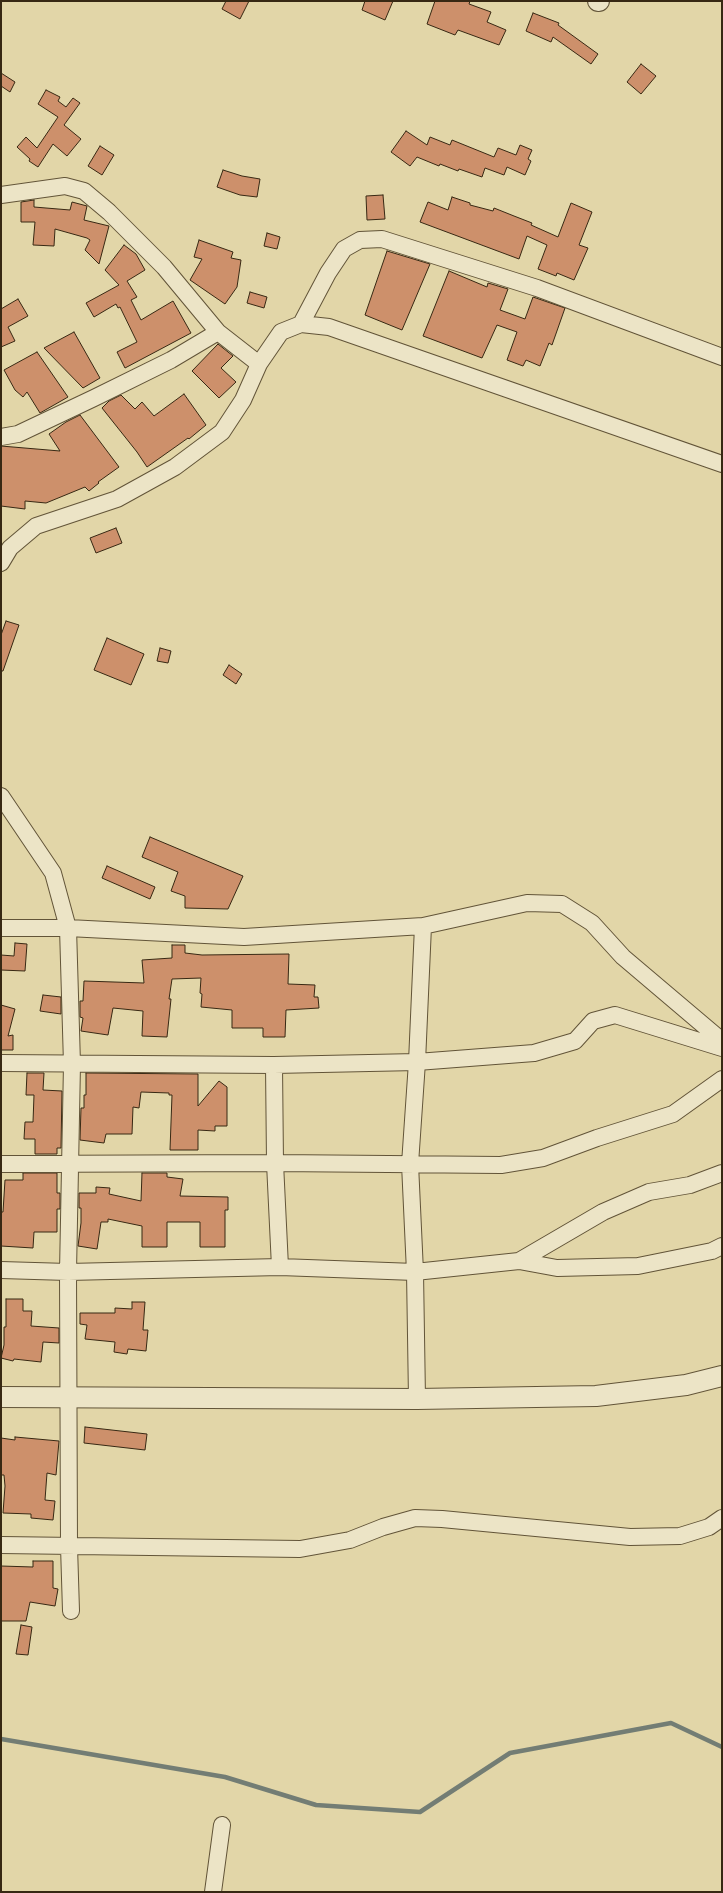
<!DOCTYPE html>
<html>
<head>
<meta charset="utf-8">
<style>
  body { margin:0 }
  #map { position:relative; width:723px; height:1893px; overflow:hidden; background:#e2d6a8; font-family:"Gentium Book Plus",serif }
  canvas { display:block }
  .frame { position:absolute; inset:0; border:2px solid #372813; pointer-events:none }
</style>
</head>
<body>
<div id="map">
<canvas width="723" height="1893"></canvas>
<div class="frame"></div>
</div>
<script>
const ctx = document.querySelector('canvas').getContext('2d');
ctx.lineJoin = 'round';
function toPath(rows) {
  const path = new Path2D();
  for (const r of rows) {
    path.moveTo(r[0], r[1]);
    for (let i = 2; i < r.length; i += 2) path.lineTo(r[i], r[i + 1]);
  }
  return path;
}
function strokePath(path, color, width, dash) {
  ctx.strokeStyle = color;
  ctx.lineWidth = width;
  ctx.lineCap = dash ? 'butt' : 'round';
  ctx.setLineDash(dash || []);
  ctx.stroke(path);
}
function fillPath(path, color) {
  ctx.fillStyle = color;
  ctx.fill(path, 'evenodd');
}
strokePath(toPath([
  [1,1739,225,1777,316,1805,420,1812,510,1753,671,1723,722,1747]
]), '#737d74', 4.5);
const building = toPath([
  [226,1,249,1,240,19,222,9,226,1],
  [365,1,393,1,385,20,362,10,365,1],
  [435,1,470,1,469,4,491,12,487,22,506,30,499,45,458,30,455,35,427,24,435,1],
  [533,13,559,23,558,25,598,54,591,64,553,37,551,42,526,31,533,13],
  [641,64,656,76,641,94,627,82,641,64],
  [1,73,15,82,10,92,1,86,1,73],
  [46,90,60,97,58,101,66,107,73,98,80,103,64,125,81,139,67,156,53,144,38,167,29,161,30,159,17,147,26,137,37,148,58,117,38,104,46,90],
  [406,131,427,145,430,137,450,145,452,140,494,157,498,148,516,155,520,145,532,150,528,159,531,161,525,175,507,167,504,175,485,168,482,177,459,169,458,171,440,164,439,166,417,157,410,166,391,152,406,131],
  [100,146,114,155,102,175,88,166,100,146],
  [223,170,242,176,260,179,257,197,240,195,217,187,223,170],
  [383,195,385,219,367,220,366,196,383,195],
  [452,197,470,203,470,205,493,211,494,208,514,216,532,223,531,225,558,237,571,203,592,212,579,245,588,248,574,280,557,273,556,276,538,269,547,245,527,236,519,259,420,222,428,202,448,210,452,197],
  [34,200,34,207,70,210,72,202,87,206,84,220,109,226,99,264,85,250,90,240,87,238,55,229,54,246,33,245,35,222,21,222,21,202,34,200],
  [267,233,280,237,277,249,264,246,267,233],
  [199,240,233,252,231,258,241,260,237,287,225,304,190,280,202,259,194,257,199,240],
  [124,245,136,254,145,270,127,281,137,297,131,300,141,320,173,301,191,333,125,368,117,352,137,342,120,307,118,308,116,304,94,317,86,303,119,285,105,270,124,245],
  [387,251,430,264,402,330,365,315,387,251],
  [449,271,487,287,488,283,508,289,500,310,525,319,533,297,565,308,552,345,549,343,540,366,526,360,523,366,507,360,517,332,497,325,482,358,423,336,449,271],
  [250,292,267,297,264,308,247,303,250,292],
  [18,299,28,316,8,327,15,341,1,347,1,309,18,299],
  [74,332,100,378,83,388,44,348,74,332],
  [218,344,233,356,221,368,236,382,219,398,192,371,218,344],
  [37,352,68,397,40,413,27,392,23,397,15,390,4,370,37,352],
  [184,394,206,425,189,439,188,438,147,467,137,452,102,408,109,401,121,395,135,409,142,402,154,416,184,394],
  [80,415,119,467,98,482,99,483,89,491,85,487,46,503,25,501,25,509,1,506,1,446,60,451,49,434,66,422,80,415],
  [116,528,122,543,96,553,90,538,116,528],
  [6,621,19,625,3,671,1,671,1,635,6,621],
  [107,638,144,654,131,685,94,670,107,638],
  [160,648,171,651,168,663,157,661,160,648],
  [229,665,242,674,236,684,223,675,229,665],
  [150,837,243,876,228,909,185,908,185,896,171,891,178,872,142,857,150,837],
  [107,866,155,887,150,899,102,878,107,866],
  [15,943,27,944,25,971,1,970,1,955,14,956,15,943],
  [172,945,185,945,185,953,202,955,289,954,288,984,315,985,314,997,318,997,319,1008,286,1010,285,1037,263,1037,263,1028,232,1028,232,1010,201,1007,202,994,200,993,201,978,172,979,169,999,171,999,167,1037,142,1036,143,1011,113,1008,108,1035,81,1031,83,1018,80,1017,80,1001,83,1001,84,981,144,983,142,960,172,958,172,945],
  [43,995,61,997,61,1014,40,1011,43,995],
  [1,1005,15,1009,8,1036,13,1035,13,1050,1,1050,1,1005],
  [27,1073,44,1073,43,1090,62,1091,61,1148,57,1148,57,1154,35,1154,35,1139,24,1139,25,1122,33,1122,34,1095,26,1095,27,1073],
  [86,1073,198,1074,198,1106,219,1081,227,1087,227,1126,215,1126,215,1131,198,1130,198,1150,170,1150,172,1095,169,1095,169,1093,141,1092,139,1108,133,1107,132,1134,106,1134,104,1143,80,1140,81,1108,84,1108,84,1095,86,1095,86,1073],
  [23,1173,57,1173,57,1193,60,1193,60,1209,57,1209,57,1232,34,1232,33,1248,1,1246,1,1212,3,1212,5,1180,23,1180,23,1173],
  [142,1173,167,1173,167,1177,183,1179,180,1196,228,1197,228,1210,225,1210,225,1247,200,1247,200,1222,167,1222,167,1247,142,1247,142,1226,108,1219,108,1222,101,1222,97,1249,78,1246,81,1223,81,1208,79,1208,79,1193,96,1193,96,1187,110,1188,109,1194,141,1201,142,1173],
  [6,1299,23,1299,23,1311,32,1311,31,1326,59,1328,59,1343,43,1342,41,1362,14,1359,13,1361,1,1358,4,1345,4,1327,6,1327,6,1299],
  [132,1302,145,1302,143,1330,148,1330,146,1351,128,1349,127,1354,114,1352,115,1342,85,1339,87,1325,80,1324,80,1313,115,1313,115,1308,132,1309,132,1302],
  [85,1427,147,1434,145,1450,84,1443,85,1427],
  [15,1437,59,1441,56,1475,47,1473,45,1500,55,1501,53,1520,31,1518,31,1514,3,1513,5,1486,4,1475,1,1475,1,1438,15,1440,15,1437],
  [33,1561,53,1561,53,1588,58,1589,55,1606,30,1602,26,1621,1,1621,1,1566,33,1567,33,1561],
  [21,1625,32,1627,28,1655,16,1654,21,1625]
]);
fillPath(building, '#cd906b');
strokePath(building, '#372813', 1);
const minor = toPath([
  [1,195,65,186,84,191,109,212,164,267,218,332,259,364],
  [301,324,328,273,344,249,360,240,382,239,537,288,722,357],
  [1,437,18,434,94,398,171,360,218,332],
  [1,563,10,548,36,526,117,499,175,467,222,432,243,400,259,364,281,332,301,324,329,327,722,464],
  [1,796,53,873,68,928,72,1064,68,1272,69,1546,71,1611],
  [1,928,68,928,244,937,423,926,527,903,562,904,592,923,623,957,722,1041],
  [1,1063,274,1065,417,1062,534,1053,575,1041,593,1021,615,1015,722,1048],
  [274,1065,275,1163,280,1267],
  [1,1164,275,1163,501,1165,543,1158,597,1138,673,1114,722,1079],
  [519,1261,603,1212,649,1192,690,1185,722,1173],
  [1,1270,68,1272,280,1267,415,1272,519,1261,557,1268,638,1266,712,1251,722,1246],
  [417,1399,415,1272,410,1164,417,1062,423,926],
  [1,1545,300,1549,350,1540,383,1527,415,1518,442,1519,630,1537,680,1536,709,1527,722,1518],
  [213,1892,222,1825]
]);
const tertiary = toPath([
  [598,1,599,1],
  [1,1397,417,1399,596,1396,686,1385,722,1376]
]);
strokePath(minor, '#625438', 18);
strokePath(tertiary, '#625438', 22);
strokePath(minor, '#ece4c6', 16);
strokePath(tertiary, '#ece4c6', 20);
</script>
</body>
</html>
